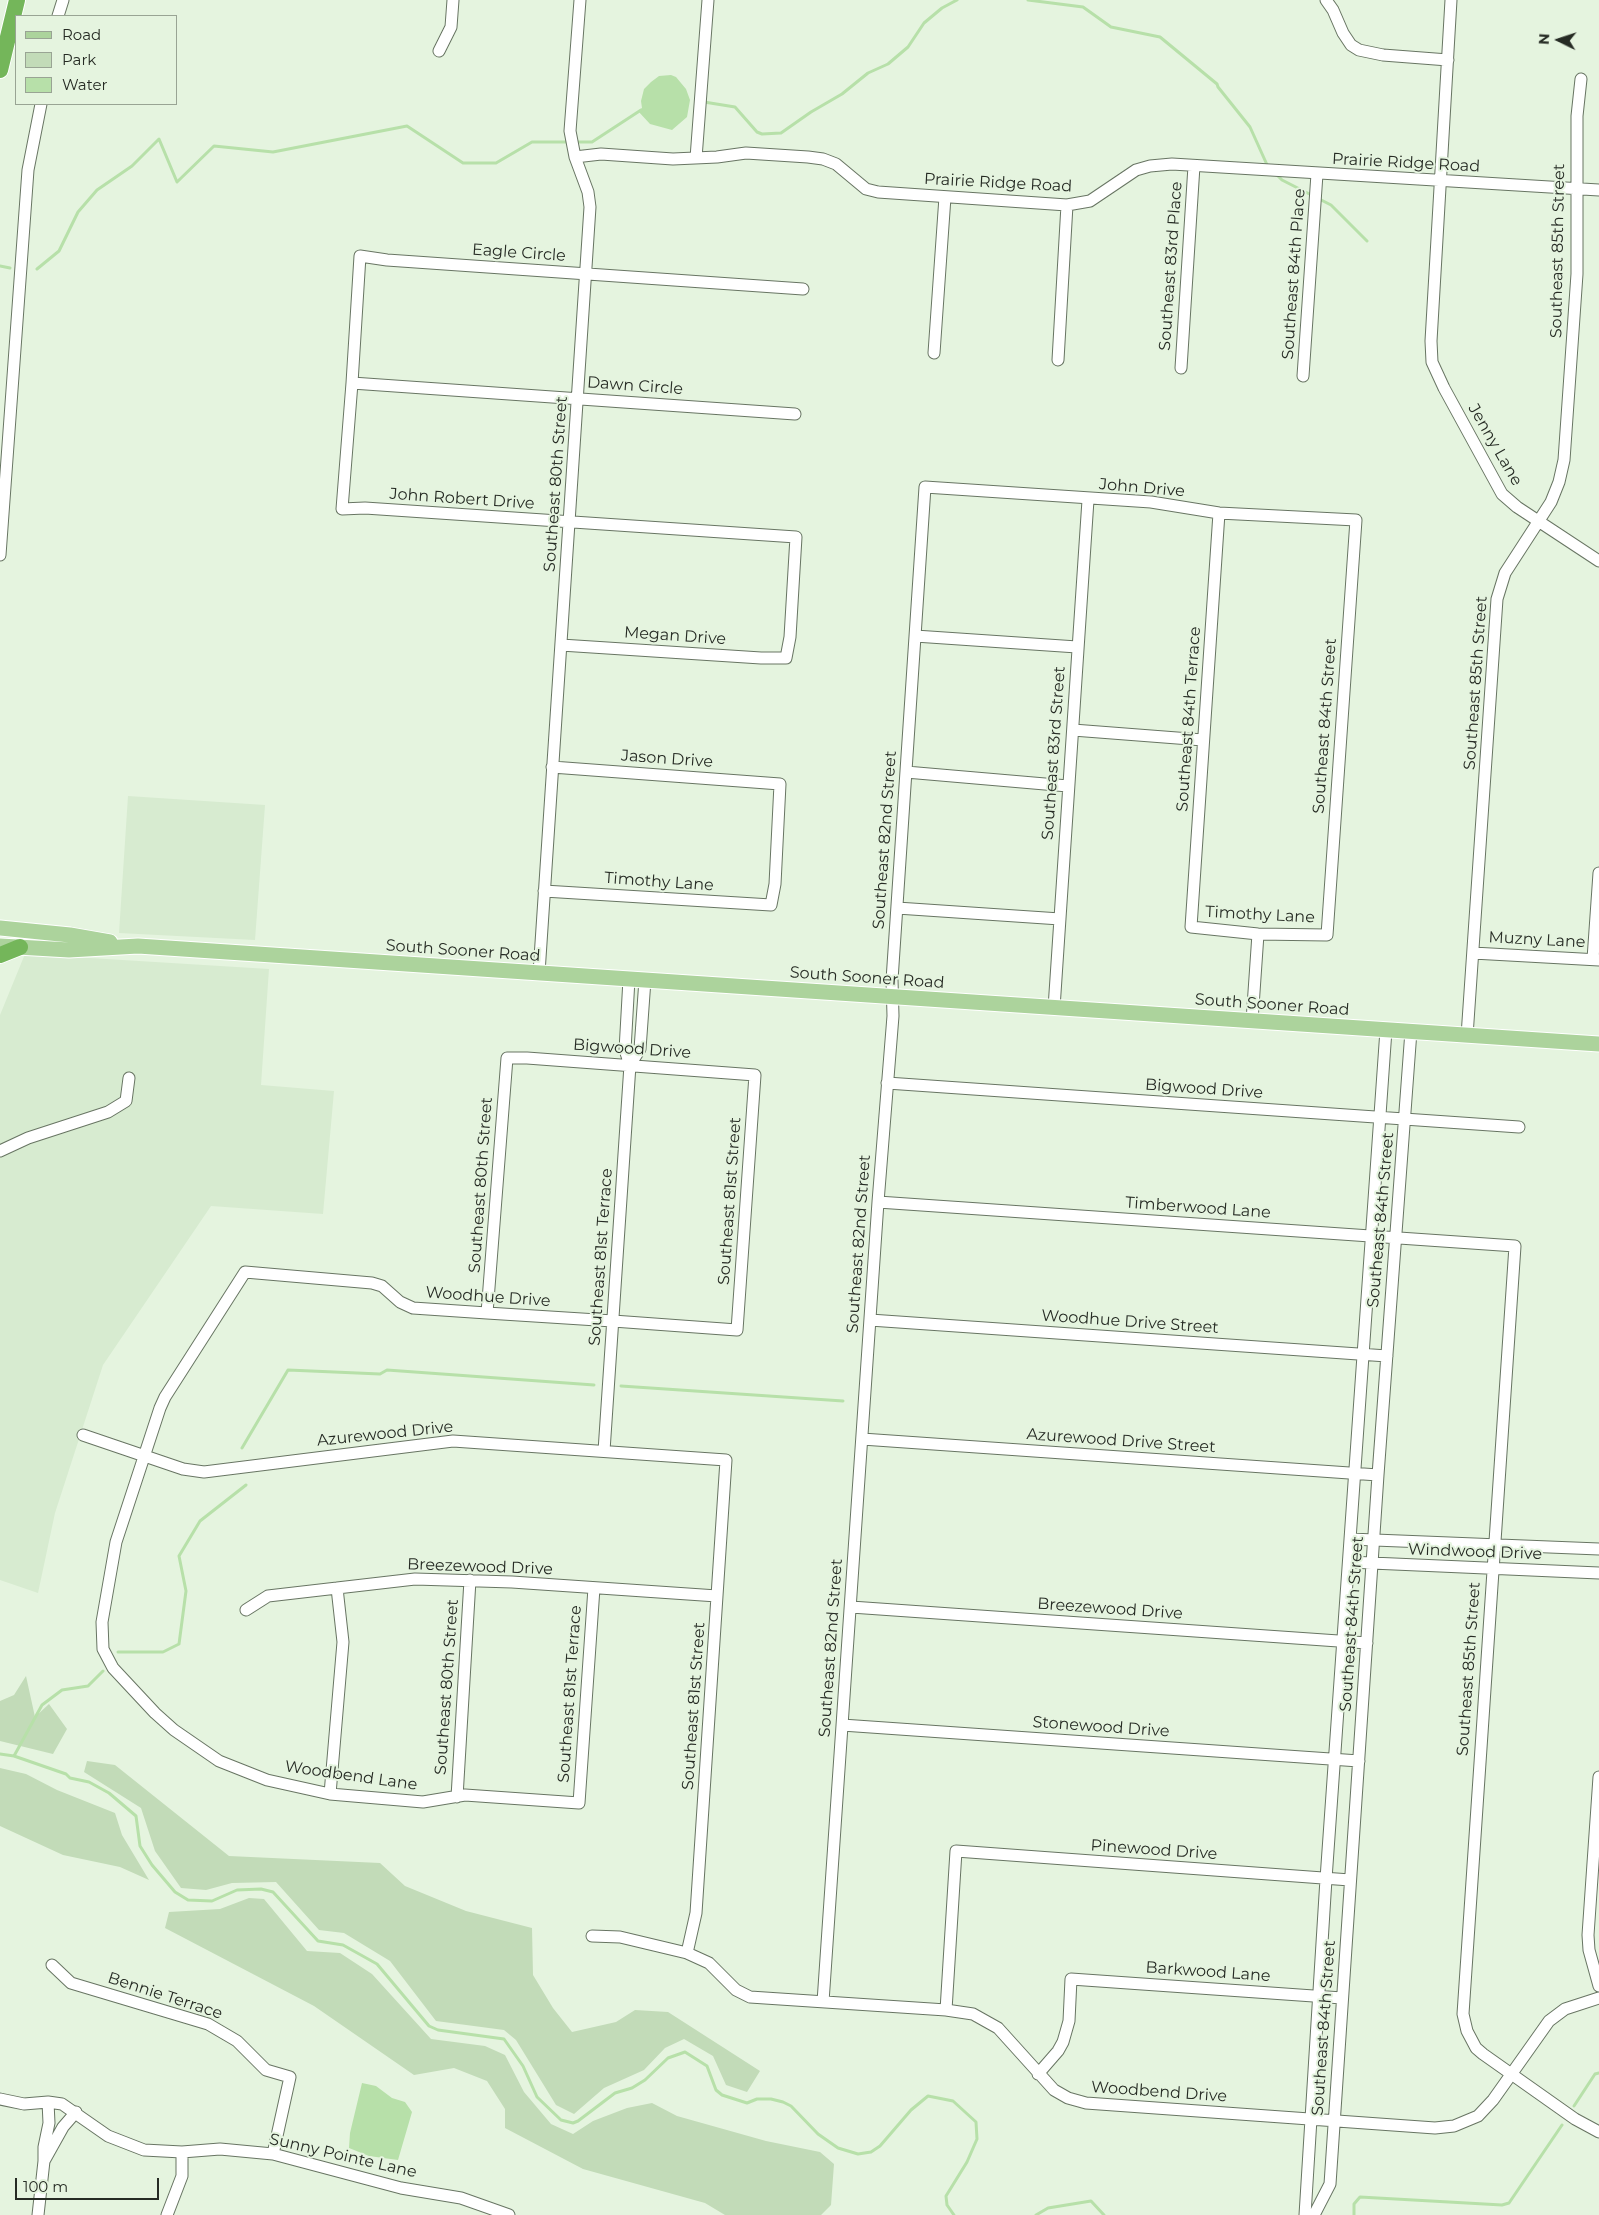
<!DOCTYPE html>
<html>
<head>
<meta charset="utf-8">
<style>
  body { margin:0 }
  #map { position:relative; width:1599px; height:2215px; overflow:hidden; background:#e5f4df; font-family:Montserrat,sans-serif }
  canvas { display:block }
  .legend { position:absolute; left:15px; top:15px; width:162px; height:90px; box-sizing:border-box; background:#e5f4df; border:1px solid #99a494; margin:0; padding:6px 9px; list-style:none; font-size:15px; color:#262b24 }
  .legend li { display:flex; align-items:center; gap:10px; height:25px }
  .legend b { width:25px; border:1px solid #99a494 }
  .north { position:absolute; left:1534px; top:15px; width:50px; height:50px; -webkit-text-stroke:4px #e5f4df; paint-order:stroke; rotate:274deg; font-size:14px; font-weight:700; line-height:20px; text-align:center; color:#262b24 }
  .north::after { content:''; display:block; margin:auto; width:18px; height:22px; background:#262b24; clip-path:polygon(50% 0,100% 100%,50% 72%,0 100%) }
  .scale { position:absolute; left:15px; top:2178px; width:144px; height:22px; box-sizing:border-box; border:2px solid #262b24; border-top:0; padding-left:6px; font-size:15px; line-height:18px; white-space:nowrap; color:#262b24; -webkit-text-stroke:4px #e5f4df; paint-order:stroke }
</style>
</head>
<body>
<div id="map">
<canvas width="1599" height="2215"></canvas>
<ul class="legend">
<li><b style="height:6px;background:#acd39c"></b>Road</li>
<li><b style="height:14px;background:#c2dbb8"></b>Park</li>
<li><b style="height:14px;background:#b7e0a9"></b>Water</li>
</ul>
<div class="north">N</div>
<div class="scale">100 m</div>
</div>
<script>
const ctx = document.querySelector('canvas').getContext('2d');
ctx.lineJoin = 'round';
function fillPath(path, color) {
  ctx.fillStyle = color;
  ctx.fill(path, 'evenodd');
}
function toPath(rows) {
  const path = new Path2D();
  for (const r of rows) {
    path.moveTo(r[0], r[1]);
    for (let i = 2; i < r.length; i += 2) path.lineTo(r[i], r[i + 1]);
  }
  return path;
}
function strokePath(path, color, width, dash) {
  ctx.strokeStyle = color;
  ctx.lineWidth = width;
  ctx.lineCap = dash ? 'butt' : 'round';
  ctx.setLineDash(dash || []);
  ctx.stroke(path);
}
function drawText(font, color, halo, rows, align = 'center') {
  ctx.font = font + ' Montserrat,sans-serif';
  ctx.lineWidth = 4;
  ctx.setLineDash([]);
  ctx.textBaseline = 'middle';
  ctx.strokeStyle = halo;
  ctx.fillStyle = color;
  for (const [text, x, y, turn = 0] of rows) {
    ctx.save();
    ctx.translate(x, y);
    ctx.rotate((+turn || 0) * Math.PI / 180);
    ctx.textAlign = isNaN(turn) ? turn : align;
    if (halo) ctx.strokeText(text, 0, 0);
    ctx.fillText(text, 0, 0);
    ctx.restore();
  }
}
fillPath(toPath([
  [128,796,265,805,255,940,119,933],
  [25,954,269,969,261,1085,334,1091,323,1214,211,1206,103,1365,55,1513,38,1593,0,1580,0,1015]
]), '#d7ebd0');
fillPath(toPath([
  [26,1676,35,1717,49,1704,67,1729,53,1754,0,1741,0,1701,14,1695],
  [87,1761,115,1765,229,1856,380,1863,405,1886,466,1911,532,1928,533,1975,553,2008,572,2032,616,2022,635,2010,668,2012,760,2071,747,2092,726,2085,713,2056,684,2039,665,2048,644,2070,604,2088,574,2114,556,2105,516,2040,504,2030,436,2021,390,1961,344,1933,319,1930,276,1882,232,1883,206,1890,181,1888,155,1851,141,1808,84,1772],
  [0,1768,26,1774,57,1790,115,1813,122,1835,149,1880,120,1867,63,1855,0,1826],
  [249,1898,264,1899,307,1951,340,1953,372,1974,431,2039,485,2046,505,2055,524,2092,551,2124,573,2134,593,2121,627,2108,652,2103,677,2116,766,2141,820,2152,834,2164,831,2205,821,2215,725,2215,705,2203,583,2169,505,2128,505,2109,487,2081,454,2068,414,2075,314,2006,165,1928,169,1912,220,1909]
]), '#c2dbb8');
fillPath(toPath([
  [671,75,676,77,686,89,690,100,687,117,672,130,650,124,638,111,642,108,641,101,644,89,651,82,659,76],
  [362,2083,376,2086,392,2098,405,2102,412,2112,398,2160,369,2156,349,2148,350,2133]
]), '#b7e0a9');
strokePath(toPath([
  [1028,0,1083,7,1111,27,1160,37,1217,84,1218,87,1250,127,1268,167],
  [704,102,735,107,757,132,762,134,781,133,811,112,842,94,868,73,888,64,908,47,924,23,942,8,957,0],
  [575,142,592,142,641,110],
  [1276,174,1282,180,1331,205,1367,241],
  [0,266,10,268],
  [37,269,59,251,78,212,97,190,132,166,159,139,177,182,214,146,273,152,407,126,463,163,496,163,532,142,568,142],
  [621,1386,843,1401],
  [242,1448,288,1370,380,1374,387,1370,594,1385],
  [118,1652,163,1652,179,1644,186,1591,179,1556,200,1521,246,1485],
  [0,1754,14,1756,66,1774,70,1778,89,1782,109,1793,136,1816,140,1846,152,1865,175,1892,188,1900,212,1901,237,1890,261,1889,273,1892,318,1941,343,1945,377,1964,429,2026,438,2030,504,2039,523,2066,537,2097,561,2120,573,2123,578,2121,615,2093,632,2088,645,2080,668,2058,685,2052,707,2066,716,2090,722,2095,747,2103,757,2099,771,2099,783,2102,791,2106,818,2134,838,2148,858,2154,871,2152,880,2146,911,2110,928,2096,953,2101,976,2122,977,2139,967,2162,946,2196,947,2205,954,2215],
  [14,1756,42,1705,62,1690,88,1686,103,1671],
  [1574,2106,1595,2074,1599,2073],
  [1036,2215,1048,2208,1091,2201,1104,2215],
  [1354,2215,1354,2204,1360,2197,1502,2205,1509,2203,1562,2125]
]), '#b7e0a9', 3);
const minor = toPath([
  [1326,0,1333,10,1343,33,1351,45,1359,50,1383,55,1448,60],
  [1451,0,1431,341,1432,362,1444,388,1502,494,1517,507,1599,561],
  [58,16,63,0],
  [439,51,451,27,453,0],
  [575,157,601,154,673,159,717,157,746,153,808,157,823,159,836,164,866,189,878,192,1067,205,1090,201,1136,170,1150,166,1172,164,1599,190],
  [696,158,708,0],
  [934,353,945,197],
  [1058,360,1067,205],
  [1181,368,1194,166],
  [1303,376,1317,174],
  [352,383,795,414],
  [0,555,28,170,41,104],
  [915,636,1077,647],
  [561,645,761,658,786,658,790,637,796,537,365,508,342,509,352,383,360,256,387,260,803,289],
  [1073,730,1203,740],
  [906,772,1068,786],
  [544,891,771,905,775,884,780,784,552,767],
  [897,908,1060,919],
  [1473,953,1599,960],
  [1593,959,1599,873],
  [539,973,590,207,588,192,575,157,570,131,580,0],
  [1054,1008,1088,500],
  [1252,1021,1258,934],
  [1467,1036,1497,599,1505,573,1551,502,1559,482,1564,460,1577,274,1577,116,1581,79],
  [630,1065,640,1049,645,980],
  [887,1083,1519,1127],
  [0,1151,28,1138,108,1112,126,1101,129,1078],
  [878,1202,1515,1246,1463,2014,1467,2031,1476,2048,1483,2054,1575,2119,1599,2132],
  [487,1313,507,1058,527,1058,755,1075,737,1330,613,1321,487,1313,413,1308,400,1302,382,1286,372,1283,245,1272,165,1397,160,1408,116,1542,102,1622,103,1649,113,1668,155,1713,174,1730,219,1761,267,1780,330,1794,423,1802,465,1795,579,1803,594,1588],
  [870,1320,1387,1356],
  [83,1435,183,1469,204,1472,453,1441,726,1460,696,1913,687,1953],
  [862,1439,1378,1475],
  [604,1451,630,1065,625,1050,629,979],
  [1350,1539,1599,1549],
  [1349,1562,1599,1573],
  [851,1607,1367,1643],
  [246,1610,268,1596,415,1579,512,1582,717,1596],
  [842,1725,1359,1761],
  [1599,1777,1588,1935,1589,1950,1599,1986],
  [330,1794,343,1642,337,1588],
  [457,1797,470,1580],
  [592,1936,620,1937,687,1953,709,1963,736,1990,750,1997,946,2010,973,2014,998,2028,1054,2090,1068,2098,1086,2103,1435,2128,1454,2126,1478,2116,1493,2100,1549,2021,1565,2009,1599,1998],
  [52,1965,71,1983,208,2024,237,2041,266,2070,290,2077,273,2154],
  [823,2002,878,1202,893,1016,892,980,925,487,1151,502,1219,513,1356,520,1327,935,1258,934,1191,927,1219,513],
  [946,2010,956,1851,1350,1880],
  [1038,2074,1058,2051,1063,2042,1069,2021,1071,1979,1342,1998],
  [0,2099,24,2104,48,2102,62,2104,108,2136,144,2150,182,2152,220,2149,273,2154,401,2188,461,2198,509,2215],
  [44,2161,63,2127,76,2112],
  [38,2215,44,2161,44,2147,49,2123,48,2102],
  [167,2215,182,2176,182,2152],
  [1305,2215,1326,1879,1386,1030],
  [1314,2215,1330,2184,1378,1475,1411,1031]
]);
const major = toPath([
  [0,928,70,935,110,942],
  [0,946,69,950,138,946,1599,1044]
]);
const highway = toPath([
  [0,70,17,0],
  [0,955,20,947]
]);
strokePath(minor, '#687563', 13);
strokePath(major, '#fff', 17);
strokePath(highway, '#fff', 18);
strokePath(minor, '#fff', 11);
strokePath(major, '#acd39c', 15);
strokePath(highway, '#74b65a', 16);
drawText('16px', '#262b24', '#e5f4df', [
  ["Prairie Ridge Road",1406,163,3],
  ["Prairie Ridge Road",998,183,3],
  ["Southeast 85th Street",1558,251,-89],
  ["Eagle Circle",519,253,4],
  ["Southeast 83rd Place",1171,266,-86],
  ["Southeast 84th Place",1294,274,-86],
  ["Dawn Circle",635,386,4],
  ["Jenny Lane",1495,445,60],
  ["Southeast 80th Street",556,484,-86],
  ["John Drive",1142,488,5],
  ["John Robert Drive",462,499,4],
  ["Megan Drive",675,636,4],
  ["Southeast 85th Street",1476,683,-86],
  ["Southeast 84th Terrace",1189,719,-86],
  ["Southeast 84th Street",1325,726,-86],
  ["Southeast 83rd Street",1054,753,-86],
  ["Jason Drive",667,759,4],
  ["Southeast 82nd Street",885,840,-86],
  ["Timothy Lane",659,882,4],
  ["Timothy Lane",1260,915,3],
  ["Muzny Lane",1537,940,3],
  ["South Sooner Road",463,951,4],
  ["South Sooner Road",867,978,4],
  ["South Sooner Road",1272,1005,4],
  ["Bigwood Drive",632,1049,4],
  ["Bigwood Drive",1204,1089,4],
  ["Southeast 80th Street",481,1185,-86],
  ["Southeast 81st Street",730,1201,-86],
  ["Timberwood Lane",1198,1208,4],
  ["Southeast 84th Street",1381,1220,-85],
  ["Southeast 82nd Street",859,1244,-86],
  ["Southeast 81st Terrace",601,1257,-86],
  ["Woodhue Drive",488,1297,4],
  ["Woodhue Drive Street",1130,1322,4],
  ["Azurewood Drive",385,1434,-6],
  ["Azurewood Drive Street",1121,1441,4],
  ["Windwood Drive",1475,1552,2],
  ["Breezewood Drive",480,1567,2],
  ["Breezewood Drive",1110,1609,4],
  ["Southeast 84th Street",1352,1624,-86],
  ["Southeast 82nd Street",831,1648,-86],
  ["Southeast 85th Street",1469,1669,-86],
  ["Southeast 80th Street",447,1687,-86],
  ["Southeast 81st Terrace",570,1694,-86],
  ["Southeast 81st Street",694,1706,-86],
  ["Stonewood Drive",1101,1727,4],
  ["Woodbend Lane",351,1776,8],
  ["Pinewood Drive",1154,1850,4],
  ["Barkwood Lane",1208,1972,4],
  ["Bennie Terrace",165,1996,18],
  ["Southeast 84th Street",1324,2028,-86],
  ["Woodbend Drive",1159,2092,4],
  ["Sunny Pointe Lane",343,2156,13]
]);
</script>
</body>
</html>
